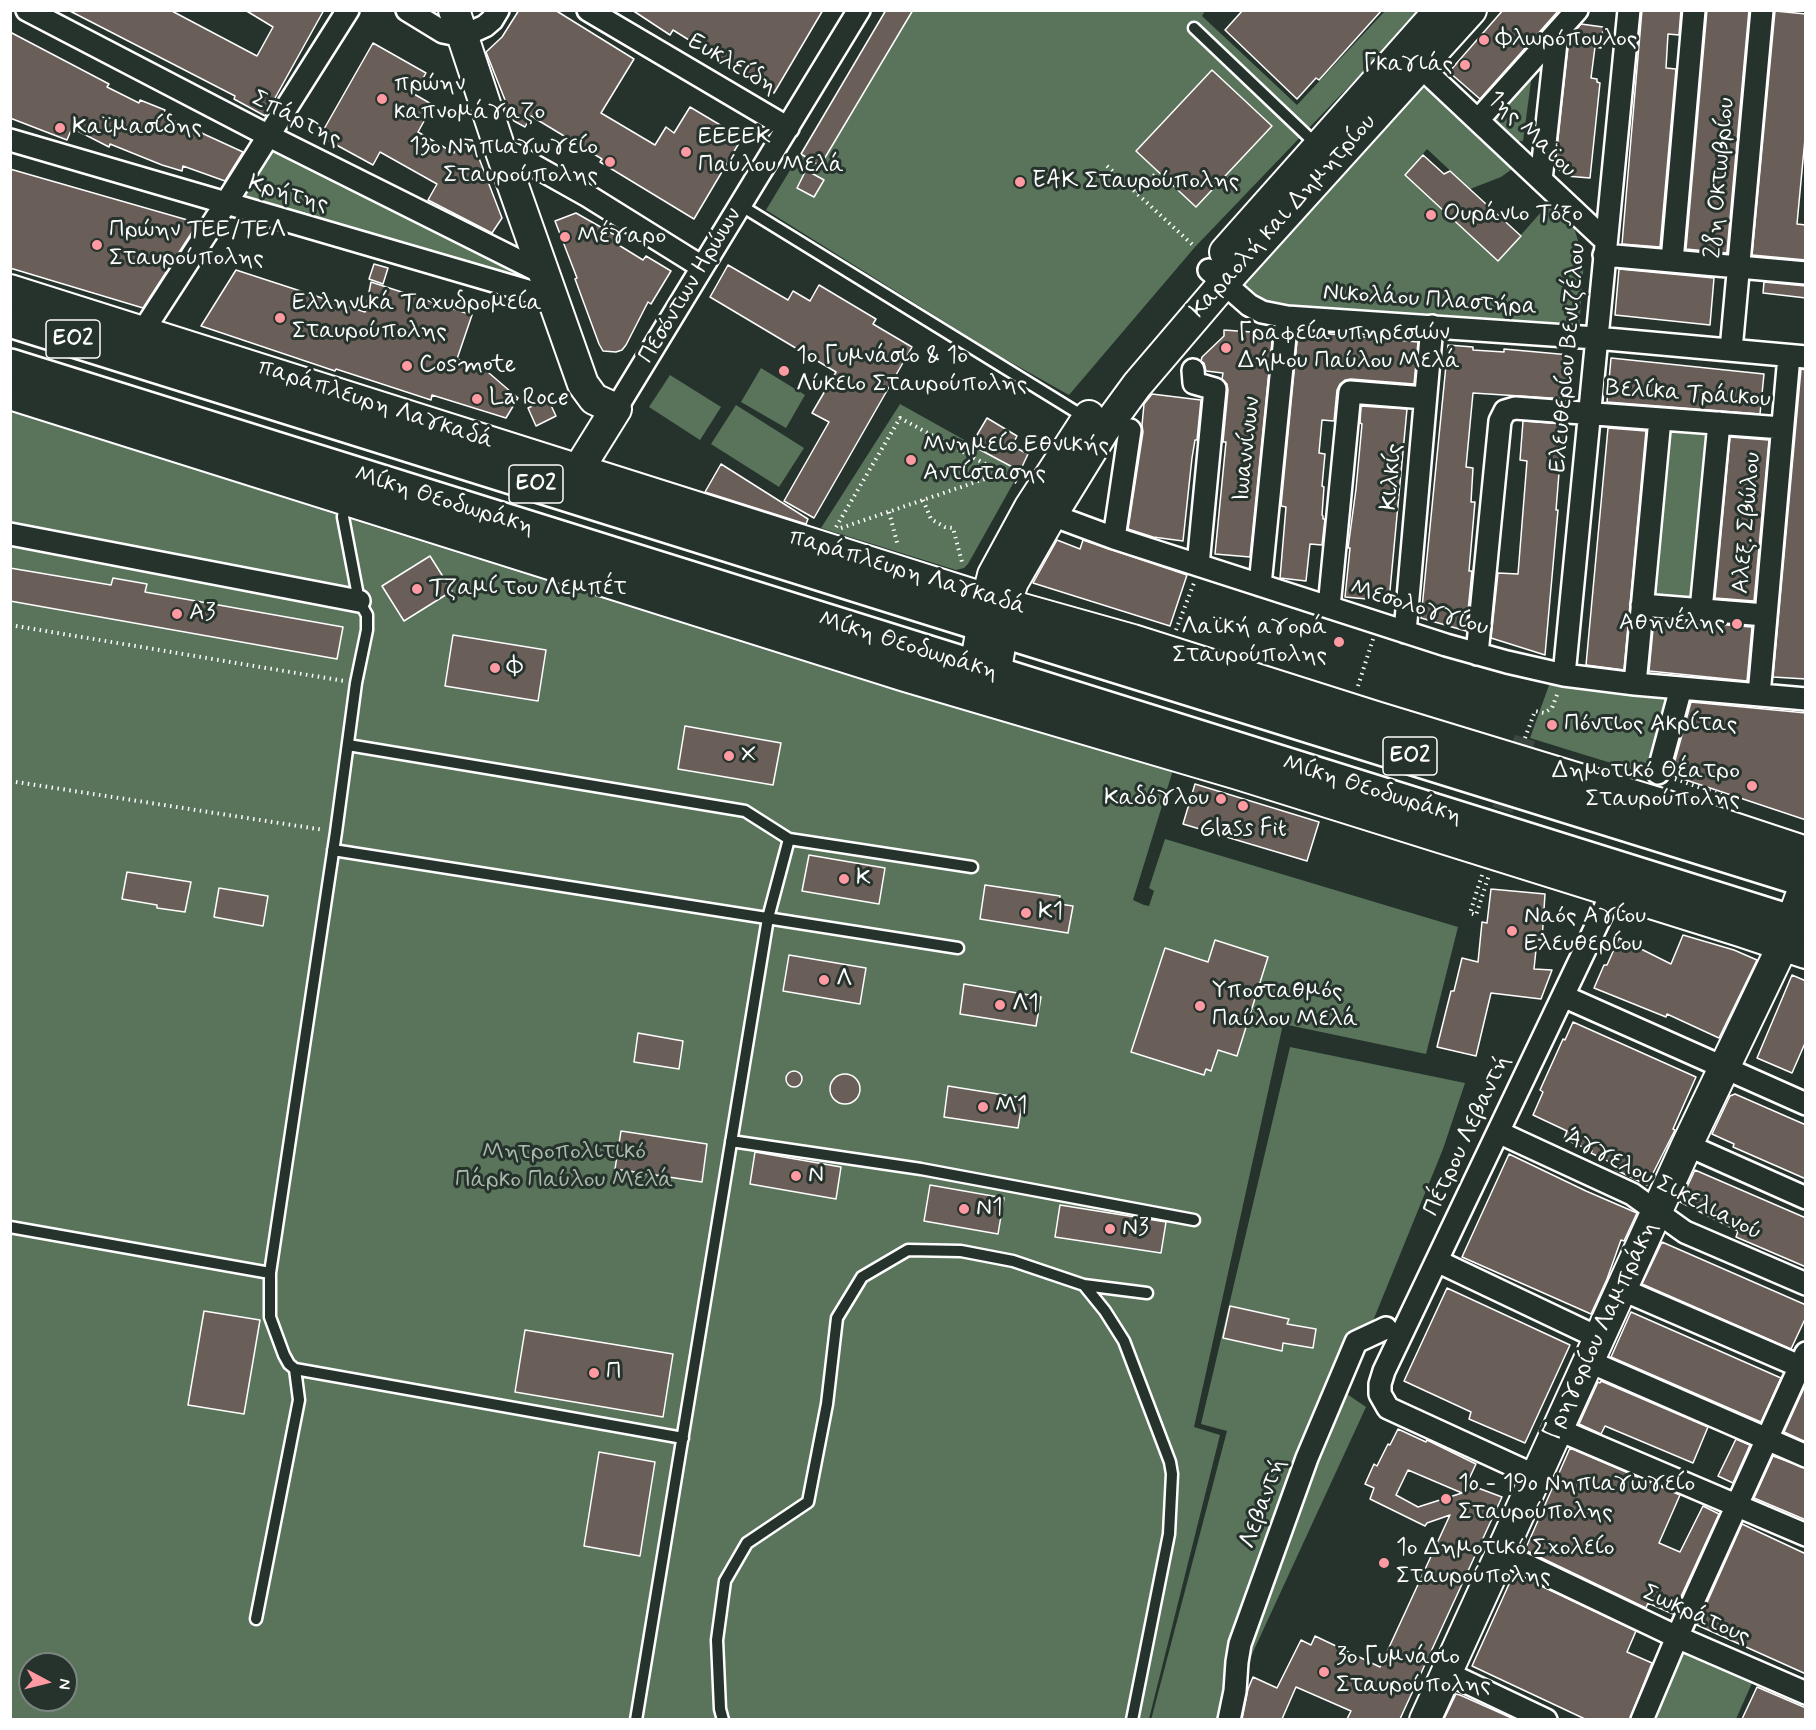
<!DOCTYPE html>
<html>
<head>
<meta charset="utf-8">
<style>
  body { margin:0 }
  #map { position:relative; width:1816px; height:1730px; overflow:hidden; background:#26332d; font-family:Mynerve,sans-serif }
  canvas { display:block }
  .frame { position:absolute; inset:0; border:12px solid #fff; pointer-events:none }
  .north { position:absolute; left:18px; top:1652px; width:60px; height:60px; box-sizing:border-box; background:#26332d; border:2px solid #7d8581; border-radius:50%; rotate:97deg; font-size:16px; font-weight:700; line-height:24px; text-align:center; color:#fff }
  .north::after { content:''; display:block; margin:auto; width:21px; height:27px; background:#ff9aa2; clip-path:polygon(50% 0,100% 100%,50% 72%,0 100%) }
</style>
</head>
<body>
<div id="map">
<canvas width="1816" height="1730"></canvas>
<div class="frame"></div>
<div class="north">N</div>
</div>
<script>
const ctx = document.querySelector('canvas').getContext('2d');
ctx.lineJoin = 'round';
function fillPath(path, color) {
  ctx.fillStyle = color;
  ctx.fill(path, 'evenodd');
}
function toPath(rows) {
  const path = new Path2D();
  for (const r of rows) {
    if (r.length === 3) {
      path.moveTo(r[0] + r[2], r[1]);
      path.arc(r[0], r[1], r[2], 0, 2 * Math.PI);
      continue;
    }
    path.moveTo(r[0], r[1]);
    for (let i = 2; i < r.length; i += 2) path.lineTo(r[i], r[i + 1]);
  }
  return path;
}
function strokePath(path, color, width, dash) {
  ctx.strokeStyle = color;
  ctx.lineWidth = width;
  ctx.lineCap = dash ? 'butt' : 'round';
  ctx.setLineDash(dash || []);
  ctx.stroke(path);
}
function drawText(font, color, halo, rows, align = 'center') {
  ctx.font = font + ' Mynerve,sans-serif';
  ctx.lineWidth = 6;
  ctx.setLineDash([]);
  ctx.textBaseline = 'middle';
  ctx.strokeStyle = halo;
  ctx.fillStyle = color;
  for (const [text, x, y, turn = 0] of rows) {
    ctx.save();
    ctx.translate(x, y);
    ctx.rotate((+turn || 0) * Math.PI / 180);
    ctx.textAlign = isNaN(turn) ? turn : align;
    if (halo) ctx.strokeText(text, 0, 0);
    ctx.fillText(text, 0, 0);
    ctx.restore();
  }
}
fillPath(toPath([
  [886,11,1205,11,1202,16,1297,105,1385,11,1421,11,1195,247,1069,395,996,354,766,210],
  [1532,74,1523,141,1517,141,1492,115],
  [1424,83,1515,167,1501,177,1470,189,1427,149,1405,175,1498,261,1550,202,1574,228,1584,259,1579,330,1286,309,1252,299,1234,285],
  [269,136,543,273,552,298,226,203],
  [761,368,805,395,786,428,741,402],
  [670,375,721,407,700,440,649,407],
  [900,404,1020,471,968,564,964,568,956,570,821,528],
  [736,405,804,448,779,487,711,444],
  [11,410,343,517,880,686,1173,770,1133,900,1144,905,1149,906,1154,891,1149,888,1165,839,1458,927,1426,1054,1283,1024,1194,1427,1220,1435,1149,1719,11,1720],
  [30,1664,66,1664,66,1700,30,1700],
  [1664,424,1713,428,1696,606,1648,601],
  [1552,677,1676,692,1653,776,1530,738],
  [1290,1047,1465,1083,1443,1149,1344,1392,1366,1407,1247,1665,1231,1719,1151,1720,1227,1431,1201,1424],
  [1683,1652,1752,1683,1736,1719,1654,1719]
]), '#59745b');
const building = toPath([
  [68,10,170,10,257,56,273,27,245,10,324,10,265,116,234,99,235,96,68,10],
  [519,10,555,10,634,59,601,113,655,145,666,127,674,133,690,107,742,138,694,219,600,162,602,159,531,116,525,127,514,121,504,107,505,100,486,52,502,37,519,10],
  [632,10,823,10,774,93,673,30,670,35,632,10],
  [886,10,913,10,820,166,801,154,886,10],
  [1243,10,1382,10,1319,80,1316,78,1297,99,1225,30,1243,10],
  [1503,10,1559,10,1480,99,1449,72,1503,10],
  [1642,10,1681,10,1679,35,1668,34,1666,68,1676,69,1660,247,1622,244,1642,10],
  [1707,10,1749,10,1727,252,1726,253,1686,249,1707,10],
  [1775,11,1806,14,1806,128,1797,224,1806,225,1806,260,1752,255,1775,11],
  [1581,24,1603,27,1601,48,1595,47,1591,78,1597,79,1597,82,1600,83,1590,178,1566,176,1555,166,1569,38,1581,24],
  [10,32,109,84,107,87,139,103,140,100,165,110,162,117,195,128,195,130,243,152,225,181,183,166,182,171,162,165,110,144,109,147,72,128,67,140,10,118,10,32],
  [373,43,426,73,414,94,433,105,418,132,454,153,462,139,472,140,502,218,492,233,428,200,437,184,380,152,373,165,320,136,373,43],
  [1212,70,1272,126,1196,207,1136,151,1212,70],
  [1423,155,1444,174,1450,171,1521,236,1498,261,1405,175,1423,155],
  [10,169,198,223,143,308,10,268,10,169],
  [806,170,824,180,814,197,797,188,806,170],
  [576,213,620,238,617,244,643,260,646,256,671,271,651,304,648,302,626,345,622,350,616,352,603,351,599,344,575,279,577,278,555,221,576,213],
  [374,264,388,268,383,284,369,279,374,264],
  [728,265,788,300,793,291,810,301,819,285,876,319,873,324,912,347,814,518,784,501,829,422,812,413,836,372,710,297,728,265],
  [1619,269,1714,278,1710,325,1615,315,1619,269],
  [236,270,365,312,371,282,472,315,457,359,482,367,518,398,506,418,432,395,431,400,336,369,335,371,201,326,236,270],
  [1764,282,1806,286,1806,298,1763,293,1764,282],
  [1224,330,1252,332,1252,330,1273,332,1250,557,1215,554,1226,442,1223,442,1228,390,1227,384,1222,379,1223,373,1206,371,1204,363,1201,361,1202,357,1224,336,1224,330],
  [1298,331,1418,342,1414,384,1351,379,1345,380,1340,384,1337,390,1334,421,1322,420,1319,453,1325,454,1322,486,1324,487,1322,515,1323,516,1323,519,1325,519,1322,545,1310,544,1306,581,1280,578,1286,507,1281,506,1298,331],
  [1448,345,1473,347,1473,350,1504,352,1504,349,1570,355,1566,399,1473,393,1466,467,1473,468,1471,502,1475,502,1469,571,1472,571,1466,631,1421,618,1448,345],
  [1611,358,1764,374,1760,414,1607,402,1611,358],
  [1801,369,1806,370,1806,679,1773,677,1801,369],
  [1152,394,1201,400,1197,440,1195,440,1192,458,1183,541,1153,537,1128,529,1143,432,1142,425,1144,404,1152,394],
  [548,399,556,416,536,426,528,408,548,399],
  [1361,406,1407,409,1389,601,1345,597,1350,548,1348,548,1356,489,1362,424,1360,423,1361,406],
  [987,418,1017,436,1012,446,1028,454,1020,471,971,445,987,418],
  [1523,421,1563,424,1556,510,1558,510,1545,655,1491,638,1498,573,1518,574,1527,461,1520,460,1523,421],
  [1608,428,1646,431,1624,670,1586,665,1608,428],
  [1730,437,1769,440,1754,601,1715,598,1730,437],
  [721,464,808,519,806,524,705,492,721,464],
  [1057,540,1080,549,1083,540,1187,575,1170,626,1033,583,1057,540],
  [430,556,452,591,404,621,382,586,430,556],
  [10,568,111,585,113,578,147,584,145,592,343,627,337,659,10,601,10,568],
  [1654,619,1752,627,1747,681,1649,671,1654,619],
  [453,635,546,650,538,701,445,686,453,635],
  [1691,702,1806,713,1806,820,1671,775,1691,702],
  [685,726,781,743,773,785,678,769,685,726],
  [1195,784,1319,822,1307,861,1183,824,1195,784],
  [809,855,885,868,879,904,802,891,809,855],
  [127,872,191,882,185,912,157,908,157,905,122,899,127,872],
  [985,885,1060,896,1059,904,1073,906,1068,933,980,919,985,885],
  [219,888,268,896,263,926,214,917,219,888],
  [1491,889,1545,894,1542,940,1537,940,1534,969,1552,970,1541,999,1491,993,1476,1056,1437,1047,1451,991,1454,991,1462,958,1478,962,1482,922,1487,923,1491,889],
  [1683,935,1734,950,1757,960,1719,1038,1667,1014,1666,1017,1594,988,1604,965,1607,965,1619,938,1671,964,1683,935],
  [1215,940,1268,957,1237,1056,1218,1050,1211,1071,1206,1069,1204,1075,1131,1052,1165,948,1208,962,1215,940],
  [789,955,866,968,860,1004,783,991,789,955],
  [1792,975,1806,981,1806,1041,1792,1073,1757,1058,1792,975],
  [964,984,1041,997,1036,1026,960,1014,964,984],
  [1573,1022,1696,1077,1673,1129,1675,1130,1647,1185,1614,1169,1616,1165,1591,1153,1592,1151,1564,1139,1567,1131,1533,1115,1543,1092,1540,1090,1563,1039,1565,1040,1573,1022],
  [638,1033,683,1041,679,1069,634,1062,638,1033],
  [794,1079,8],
  [845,1089,15],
  [948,1086,1023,1098,1018,1128,944,1117,948,1086],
  [1735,1094,1806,1125,1806,1179,1733,1147,1734,1144,1712,1134,1730,1096,1735,1094],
  [621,1131,707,1144,702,1182,615,1169,621,1131],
  [755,1152,841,1167,836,1199,750,1184,755,1152],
  [1509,1154,1586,1191,1637,1213,1624,1241,1621,1240,1607,1279,1591,1314,1462,1257,1509,1154],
  [1695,1170,1806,1218,1806,1267,1736,1237,1738,1231,1680,1202,1695,1170],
  [930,1185,1004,1198,998,1234,924,1221,930,1185],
  [1060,1205,1166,1222,1161,1253,1055,1237,1060,1205],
  [1662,1242,1806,1305,1806,1317,1791,1349,1642,1284,1662,1242],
  [1447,1288,1570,1345,1525,1443,1469,1419,1471,1412,1404,1381,1447,1288],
  [1230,1306,1289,1319,1287,1324,1316,1329,1313,1348,1283,1343,1282,1351,1223,1338,1230,1306],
  [204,1311,260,1320,244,1414,188,1405,204,1311],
  [1631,1312,1781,1378,1761,1422,1611,1357,1631,1312],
  [525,1330,673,1354,663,1417,515,1392,525,1330],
  [1601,1381,1708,1427,1693,1463,1605,1426,1601,1434,1579,1424,1598,1382,1600,1383,1601,1381],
  [1804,1388,1806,1389,1806,1442,1784,1432,1804,1388],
  [1398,1429,1426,1442,1427,1440,1476,1464,1463,1492,1478,1488,1502,1497,1400,1719,1347,1719,1351,1711,1296,1687,1282,1719,1242,1719,1248,1689,1253,1677,1277,1688,1301,1640,1311,1645,1315,1636,1380,1667,1450,1515,1427,1523,1425,1526,1370,1499,1374,1488,1365,1484,1374,1464,1377,1466,1388,1444,1390,1445,1398,1429],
  [1408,1470,1462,1493,1418,1507,1396,1495,1408,1470],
  [1736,1439,1750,1445,1733,1483,1718,1476,1736,1439],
  [1570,1448,1680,1495,1659,1543,1680,1552,1703,1506,1719,1514,1673,1614,1648,1603,1646,1608,1525,1550,1570,1448],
  [599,1452,655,1462,640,1556,584,1546,599,1452],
  [1773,1456,1806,1468,1806,1520,1754,1498,1773,1456],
  [1742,1524,1806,1554,1806,1674,1697,1625,1742,1524],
  [1514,1573,1636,1631,1627,1652,1652,1663,1630,1719,1585,1719,1472,1666,1514,1573],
  [1757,1687,1806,1708,1806,1719,1742,1719,1757,1687],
  [1456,1694,1460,1695,1514,1719,1444,1719,1456,1694]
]);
fillPath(building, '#6a5e59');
strokePath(building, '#fff', 1.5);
strokePath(toPath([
  [1484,869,1525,738]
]), '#3c4742', 21, [21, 10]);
const lane = toPath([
  [1194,28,1318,146],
  [740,205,1086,418],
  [345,502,343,517,359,601,367,615,367,630,356,683,336,832,270,1273,270,1317,284,1355,289,1364,295,1369,683,1438],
  [348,745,745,811,789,839,972,867],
  [333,850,958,948],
  [731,1141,921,1169,1194,1220],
  [10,1227,270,1273],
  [1084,1285,1105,1311,1124,1341,1170,1462,1172,1474,1169,1534,1132,1720],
  [256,1619,299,1400,295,1369],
  [636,1720,768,918,789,839],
  [723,1720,720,1709,717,1640,725,1581,747,1543,808,1502,827,1404,837,1318,862,1277,908,1250,961,1251,1013,1261,1084,1285,1147,1293]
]);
const street = toPath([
  [27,10,269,136,543,273],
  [407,10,443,32,463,36,485,26,492,20,498,10],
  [588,10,788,128],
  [1420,66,1606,241],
  [1478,120,1577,10],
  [10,140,552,298],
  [499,146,588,196,702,267],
  [1541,180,1557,33],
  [1604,255,1806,273],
  [1672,261,1694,10],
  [1209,270,1249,305,1262,312,1287,317,1596,338,1806,357],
  [140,343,143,331,226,203,348,10],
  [1731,350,1762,10],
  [1193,370,1194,383,1215,389,1198,565],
  [616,409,859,10],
  [1041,511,1114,538,1260,585,1446,645,1507,662,1564,675,1635,684,1806,699],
  [10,534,359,601],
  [1114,538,1130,430],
  [1260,585,1287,317],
  [1642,605,1765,615],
  [1329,607,1350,392,1425,398],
  [1701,610,1719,423],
  [1405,632,1432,326],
  [1477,654,1500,421,1505,411,1515,408,1782,428],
  [1564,675,1629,10],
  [1635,684,1660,419],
  [1759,695,1789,356],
  [1658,773,1681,688],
  [1563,996,1806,1104],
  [1498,1132,1632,1194,1685,1232,1806,1284],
  [1687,1145,1806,1198],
  [1437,1261,1599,1338],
  [1621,1289,1806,1369],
  [1588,1361,1806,1456],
  [1557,1429,1806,1535],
  [1536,1476,1388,1408,1380,1394,1380,1384,1384,1371,1613,891],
  [1501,1553,1677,1637,1806,1693],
  [1447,1673,1546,1720],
  [1229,1720,1235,1691,1237,1662,1240,1644,1307,1458,1356,1342,1386,1328],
  [1642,1720,1677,1637,1806,1353]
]);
const secondary = toPath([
  [454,10,499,146,583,384,594,399,616,409,578,470],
  [1225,252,1440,10],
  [10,290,987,599,1133,640,1376,717,1655,802,1806,852],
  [10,394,905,676,1238,774,1740,931,1806,953],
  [971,690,987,599,993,575,1030,507,1089,416],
  [991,699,1009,593,1013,582,1051,516,1104,430,1137,385,1224,283,1471,10],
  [1425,1720,1687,1145,1783,945,1806,882]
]);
const highway = toPath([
  [10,320,937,610,1806,880],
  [10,366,1806,927]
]);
strokePath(lane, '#fff', 15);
strokePath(street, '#fff', 26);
strokePath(secondary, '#fff', 34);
strokePath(highway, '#fff', 38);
strokePath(toPath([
  [1107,166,1195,247],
  [1137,193,1158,171],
  [923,500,931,519,945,527,953,528,963,566],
  [889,512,898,546],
  [836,527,900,418,1002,473],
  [841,528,1002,473,1018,483],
  [10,625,344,681],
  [1176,630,1194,583],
  [1358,686,1373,639],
  [1525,738,1535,711,1544,713,1552,708,1558,692],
  [1675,779,1724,796,1725,802],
  [10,781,324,830],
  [1482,875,1470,913,1476,915,1489,875]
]), '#fff', 4, [1.5, 4.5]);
strokePath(lane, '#26332d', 10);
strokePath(street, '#26332d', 21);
strokePath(secondary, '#26332d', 30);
strokePath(highway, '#26332d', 33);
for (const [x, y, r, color] of [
  [1484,40,6,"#ff9aa2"],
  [1465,65,6,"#ff9aa2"],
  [382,99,6,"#ff9aa2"],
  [60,128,6,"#ff9aa2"],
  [686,152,6,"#ff9aa2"],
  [610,162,6,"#ff9aa2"],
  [1020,182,6,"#ff9aa2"],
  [1431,215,6,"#ff9aa2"],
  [565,237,6,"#ff9aa2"],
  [97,245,6,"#ff9aa2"],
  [280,318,6,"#ff9aa2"],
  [1226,348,6,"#ff9aa2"],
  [407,366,6,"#ff9aa2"],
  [784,371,6,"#ff9aa2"],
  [477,399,6,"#ff9aa2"],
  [911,460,6,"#ff9aa2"],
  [417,589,6,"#ff9aa2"],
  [177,614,6,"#ff9aa2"],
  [1737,624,6,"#ff9aa2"],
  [1339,642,6,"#ff9aa2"],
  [495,668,6,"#ff9aa2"],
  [1552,725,6,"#ff9aa2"],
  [729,756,6,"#ff9aa2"],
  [1752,786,6,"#ff9aa2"],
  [1221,799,6,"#ff9aa2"],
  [1243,806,6,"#ff9aa2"],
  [844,879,6,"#ff9aa2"],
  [1026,913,6,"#ff9aa2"],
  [1512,931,6,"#ff9aa2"],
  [824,980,6,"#ff9aa2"],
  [1000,1005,6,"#ff9aa2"],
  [1200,1006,6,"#ff9aa2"],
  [983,1107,6,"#ff9aa2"],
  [796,1176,6,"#ff9aa2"],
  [964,1209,6,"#ff9aa2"],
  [1110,1229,6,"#ff9aa2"],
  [594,1373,6,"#ff9aa2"],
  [1446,1499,6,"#ff9aa2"],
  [1384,1563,6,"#ff9aa2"],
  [1324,1672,6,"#ff9aa2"]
]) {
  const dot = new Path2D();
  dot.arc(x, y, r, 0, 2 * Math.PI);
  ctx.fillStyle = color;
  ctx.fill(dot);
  strokePath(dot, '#26332d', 2);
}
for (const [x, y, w] of [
  [73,339,54],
  [536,484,54],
  [1410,756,54]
]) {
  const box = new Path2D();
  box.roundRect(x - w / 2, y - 19, w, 38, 4.5);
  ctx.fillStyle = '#26332d';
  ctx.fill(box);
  strokePath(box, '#fff', 1.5);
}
drawText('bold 22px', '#fff', null, [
  ["ΕΟ2",73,339],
  ["ΕΟ2",536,484],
  ["ΕΟ2",1410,756]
]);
drawText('24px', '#fff', '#26332d', [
  ["Φλωρόπουλος",1496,40],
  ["Γκαγιάς",1453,65,"right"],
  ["πρώην",394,85],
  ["καπνομάγαζο",394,113],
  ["Καϊμασίδης",72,128],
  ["ΕΕΕΕΚ",698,138],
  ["Παύλου Μελά",698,166],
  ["13ο Νηπιαγωγείο",598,148,"right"],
  ["Σταυρούπολης",598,176,"right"],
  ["EAK Σταυρούπολης",1032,182],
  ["Ουράνιο Τόξο",1443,215],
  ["Πρώην ΤΕΕ/ΤΕΛ",109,231],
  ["Σταυρούπολης",109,259],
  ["Μέγαρο",577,237],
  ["Ελληνικά Ταχυδρομεία",292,304],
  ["Σταυρούπολης",292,332],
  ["Γραφεία υπηρεσιών",1238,334],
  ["Δήμου Παύλου Μελά",1238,362],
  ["1ο Γυμνάσιο & 1ο",796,357],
  ["Λύκειο Σταυρούπολης",796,385],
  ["Cosmote",419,366],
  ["La Roce",489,399],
  ["Μνημείο Εθνικής",923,446],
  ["Αντίστασης",923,474],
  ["Τζαμί του Λεμπέτ",429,589],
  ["Α3",189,614],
  ["Αθηνέλης",1725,624,"right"],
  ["Λαϊκή αγορά",1327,628,"right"],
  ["Σταυρούπολης",1327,656,"right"],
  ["Φ",507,668],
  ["Πόντιος Ακρίτας",1564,725],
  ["Χ",741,756],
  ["Δημοτικό Θέατρο",1740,772,"right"],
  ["Σταυρούπολης",1740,800,"right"],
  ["Καδόγλου",1209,799,"right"],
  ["Glass Fit",1243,830,"center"],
  ["Κ",856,879],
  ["Κ1",1038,913],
  ["Ναός Αγίου",1524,917],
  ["Ελευθερίου",1524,945],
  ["Λ",836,980],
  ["Υποσταθμός",1212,992],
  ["Παύλου Μελά",1212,1020],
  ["Λ1",1012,1005],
  ["Μ1",995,1107],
  ["Ν",808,1176],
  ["Ν1",976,1209],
  ["Ν3",1122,1229],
  ["Π",606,1373],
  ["1o - 19o Νηπιαγωγείο",1458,1485],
  ["Σταυρούπολης",1458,1513],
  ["1ο Δημοτικό Σχολείο",1396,1549],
  ["Σταυρούπολης",1396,1577],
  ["3ο Γυμνάσιο",1336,1658],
  ["Σταυρούπολης",1336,1686]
], 'left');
drawText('24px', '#fff', '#26332d', [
  ["Ευκλείδη",732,65,30],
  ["Σπάρτης",296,120,27],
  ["1ης Μαϊου",1531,135,44],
  ["28η Οκτωβρίου",1721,178,-85],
  ["Κρήτης",288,195,16],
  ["Καραολή και Δημητρίου",1284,217,-48],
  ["Πεσόντων Ηρώων",691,286,-59],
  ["Νικολάου Πλαστήρα",1430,301,4],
  ["Ελευθερίου Βενιζέλου",1569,358,-85],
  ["Βελίκα Τράικου",1688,395,4],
  ["παράπλευρη Λαγκαδά",375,405,18],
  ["Ιωαννίνων",1248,449,-84],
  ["Κιλκίς",1393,477,-85],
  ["Μίκη Θεοδωράκη",444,502,17],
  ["Αλεξ. Σβώλου",1748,523,-85],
  ["παράπλευρη Λαγκαδά",907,573,17],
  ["Μεσολογγίου",1419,609,17],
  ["Μίκη Θεοδωράκη",908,647,17],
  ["Μίκη Θεοδωράκη",1372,791,17],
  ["Πέτρου Λεβαντή",1468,1136,-65],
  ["Άγγελου Σικελιανού",1663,1186,27],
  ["Γρηγορίου Λαμπράκη",1602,1331,-65],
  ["Λεβαντή",1264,1504,-70],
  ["Σωκράτους",1696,1616,24]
]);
drawText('24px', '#acbaad', '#26332d', [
  ["Μητροπολιτικό",564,1153],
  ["Πάρκο Παύλου Μελά",564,1181]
]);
</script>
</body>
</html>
